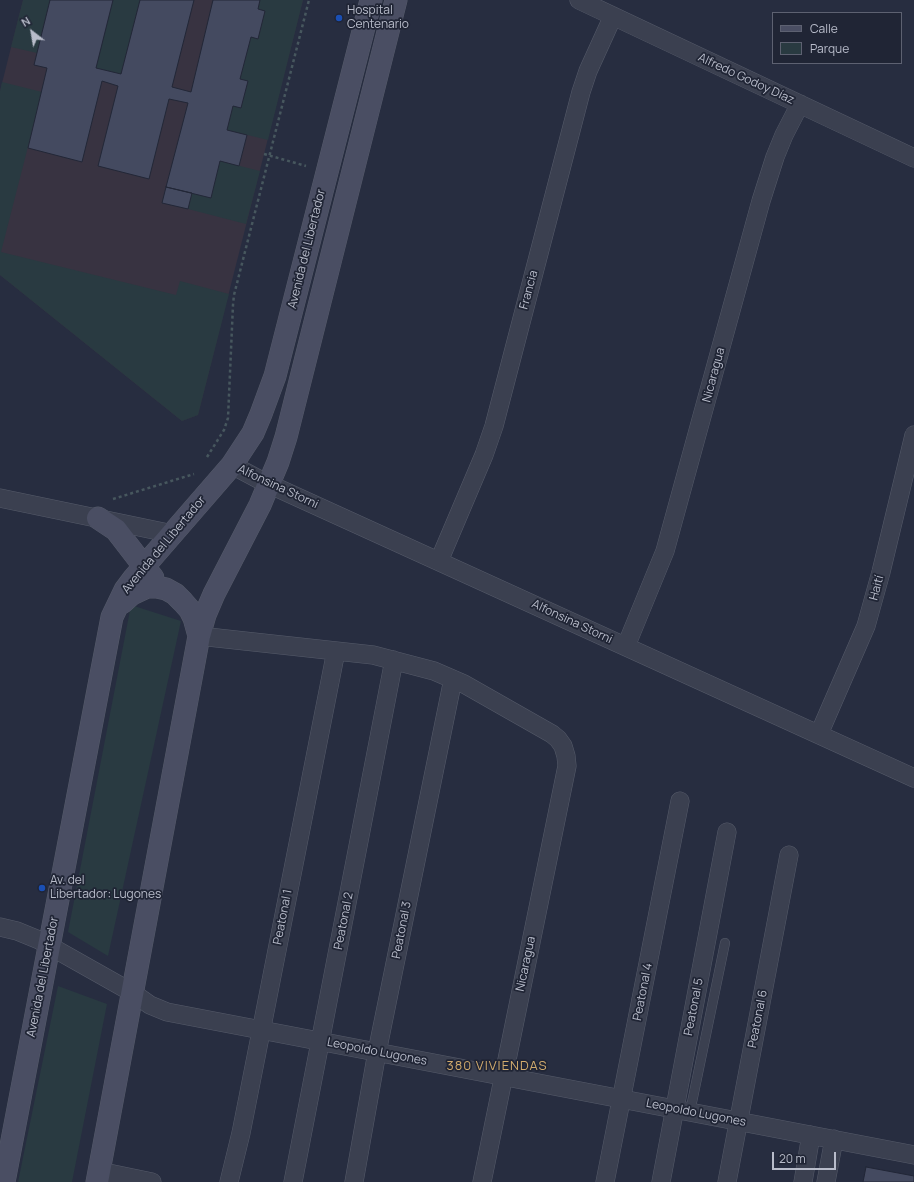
<!DOCTYPE html>
<html>
<head>
<meta charset="utf-8">
<style>
  body { margin:0 }
  #map { position:relative; width:914px; height:1182px; overflow:hidden; background:#272d40; font-family:Manrope,sans-serif }
  canvas { display:block }
  .legend { position:absolute; left:772px; top:12px; width:130px; height:52px; box-sizing:border-box; background:#202535; border:1px solid #5d6171; margin:0; padding:5px 7px; list-style:none; font-size:12px; color:#b8bcca }
  .legend li { display:flex; align-items:center; gap:8px; height:20px }
  .legend b { width:20px; border:1px solid #5d6171 }
  .north { position:absolute; left:12px; top:12px; width:40px; height:40px; -webkit-text-stroke:3px #202535; paint-order:stroke; rotate:329deg; font-size:11px; font-weight:700; line-height:16px; text-align:center; color:#b8bcca }
  .north::after { content:''; display:block; margin:auto; width:14px; height:18px; background:#b8bcca; clip-path:polygon(50% 0,100% 100%,50% 72%,0 100%) }
  .scale { position:absolute; left:772px; top:1152px; width:64px; height:18px; box-sizing:border-box; border:2px solid #b8bcca; border-top:0; padding-left:5px; font-size:12px; line-height:14px; white-space:nowrap; color:#b8bcca; -webkit-text-stroke:3px #202535; paint-order:stroke }
</style>
</head>
<body>
<div id="map">
<canvas width="914" height="1182"></canvas>
<ul class="legend">
<li><b style="height:5px;background:#4a4e63"></b>Calle</li>
<li><b style="height:11px;background:#293a41"></b>Parque</li>
</ul>
<div class="north">N</div>
<div class="scale">20 m</div>
</div>
<script>
const ctx = document.querySelector('canvas').getContext('2d');
ctx.lineJoin = 'round';
function fillPath(path, color) {
  ctx.fillStyle = color;
  ctx.fill(path, 'evenodd');
}
function toPath(rows) {
  const path = new Path2D();
  for (const r of rows) {
    path.moveTo(r[0], r[1]);
    for (let i = 2; i < r.length; i += 2) path.lineTo(r[i], r[i + 1]);
  }
  return path;
}
function strokePath(path, color, width, dash) {
  ctx.strokeStyle = color;
  ctx.lineWidth = width;
  ctx.lineCap = dash ? 'butt' : 'round';
  ctx.setLineDash(dash || []);
  ctx.stroke(path);
}
function drawText(font, color, halo, rows, align = 'center') {
  ctx.font = font + ' Manrope,sans-serif';
  ctx.lineWidth = 3.5;
  ctx.setLineDash([]);
  ctx.textBaseline = 'middle';
  ctx.strokeStyle = halo;
  ctx.fillStyle = color;
  for (const [text, x, y, turn = 0] of rows) {
    ctx.save();
    ctx.translate(x, y);
    ctx.rotate((+turn || 0) * Math.PI / 180);
    ctx.textAlign = isNaN(turn) ? turn : align;
    if (halo) ctx.strokeText(text, 0, 0);
    ctx.fillText(text, 0, 0);
    ctx.restore();
  }
}
fillPath(toPath([
  [23,0,303,0,198,415,182,421,0,275,0,91]
]), '#383341');
fillPath(toPath([
  [23,0,50,0,37,53,11,47],
  [113,0,140,0,121,74,96,68],
  [260,0,303,0,268,140,227,130,233,106,241,108,248,81,240,79,251,37,258,39,265,11,258,9],
  [2,82,42,92,1,252,176,295,180,281,229,294,198,415,182,421,0,275,0,91],
  [220,161,260,171,246,224,188,209,192,193],
  [131,605,181,621,108,956,68,932],
  [58,986,107,1004,72,1182,18,1182]
]), '#293a41');
const building = toPath([
  [50,0,113,0,96,68,121,74,140,0,194,0,172,87,191,92,213,0,260,0,258,9,265,11,258,39,251,37,240,79,248,81,241,108,233,106,227,130,247,135,239,166,220,161,211,198,166,187,188,103,169,99,149,179,98,166,118,86,102,81,82,162,28,148,47,68,34,65,50,0],
  [166,187,192,193,188,209,162,203,166,187],
  [866,1167,914,1176,914,1182,863,1182,866,1167]
]);
fillPath(building, '#444a60');
strokePath(building, '#222737', 1);
const lane = toPath([
  [690,1112,725,943]
]);
const street = toPath([
  [579,0,914,158],
  [232,465,262,481,914,778],
  [0,498,173,534],
  [439,561,484,455,494,426,581,92,588,71,613,16],
  [199,636,373,655,434,671,464,684,552,734,558,739,563,746,566,756,567,766,482,1182],
  [626,646,665,551,761,201,775,157,784,135,800,104],
  [819,734,866,626,881,572,914,435],
  [0,927,17,931,39,940,133,993,150,1005,167,1012,914,1155],
  [99,1171,152,1182],
  [229,1182,241,1133,336,651],
  [293,1182,394,660],
  [354,1182,377,1052,453,679],
  [605,1182,680,801],
  [661,1182,727,832],
  [727,1182,789,855],
  [803,1182,811,1135],
  [826,1182,834,1139]
]);
const secondary = toPath([
  [98,518,116,530,153,578],
  [122,603,132,594,147,587,157,587,166,589,175,594,183,602,190,610,194,618,199,636],
  [4,1182,112,617,125,590,134,578,232,465,253,433,261,414,275,376,371,0],
  [97,1182,199,636,205,615,214,594,260,505,278,462,286,437,396,0]
]);
strokePath(lane, '#565b6a', 10);
strokePath(street, '#565b6a', 19);
strokePath(secondary, '#565b6a', 23);
strokePath(toPath([
  [264,154,306,166],
  [207,457,224,430,228,418,233,305,234,295,309,0],
  [113,499,194,474]
]), '#47575e', 2.5, [3, 3]);
strokePath(lane, '#3b4050', 9);
strokePath(street, '#3b4050', 18);
strokePath(secondary, '#4a4e63', 22);
for (const [x, y, r, color] of [
  [339,18,4,"#1a4fb4"],
  [42,888,4,"#1a4fb4"]
]) {
  const dot = new Path2D();
  dot.arc(x, y, r, 0, 2 * Math.PI);
  ctx.fillStyle = color;
  ctx.fill(dot);
  strokePath(dot, '#202535', 1.5);
}
drawText('12px', '#b8bcca', '#202535', [
  ["Hospital",347,11],
  ["Centenario",347,25],
  ["Av. del",50,881],
  ["Libertador: Lugones",50,895]
], 'left');
drawText('12px', '#b8bcca', '#202535', [
  ["Alfredo Godoy Díaz",746,79,25],
  ["Avenida del Libertador",307,249,-76],
  ["Francia",529,290,-75],
  ["Nicaragua",714,375,-75],
  ["Alfonsina Storni",278,487,25],
  ["Avenida del Libertador",164,545,-50],
  ["Haití",877,588,-75],
  ["Alfonsina Storni",572,622,25],
  ["Peatonal 1",283,917,-79],
  ["Peatonal 2",344,921,-79],
  ["Peatonal 3",402,930,-79],
  ["Nicaragua",526,964,-78],
  ["Avenida del Libertador",43,977,-79],
  ["Peatonal 4",643,992,-79],
  ["Peatonal 5",694,1007,-79],
  ["Peatonal 6",758,1019,-79],
  ["Leopoldo Lugones",377,1052,11],
  ["Leopoldo Lugones",696,1113,11]
]);
ctx.letterSpacing = '1px';
drawText('13px', '#d1ab6d', '#202535', [
  ["380 VIVIENDAS",497,1066]
]);
ctx.letterSpacing = '0px';
</script>
</body>
</html>
